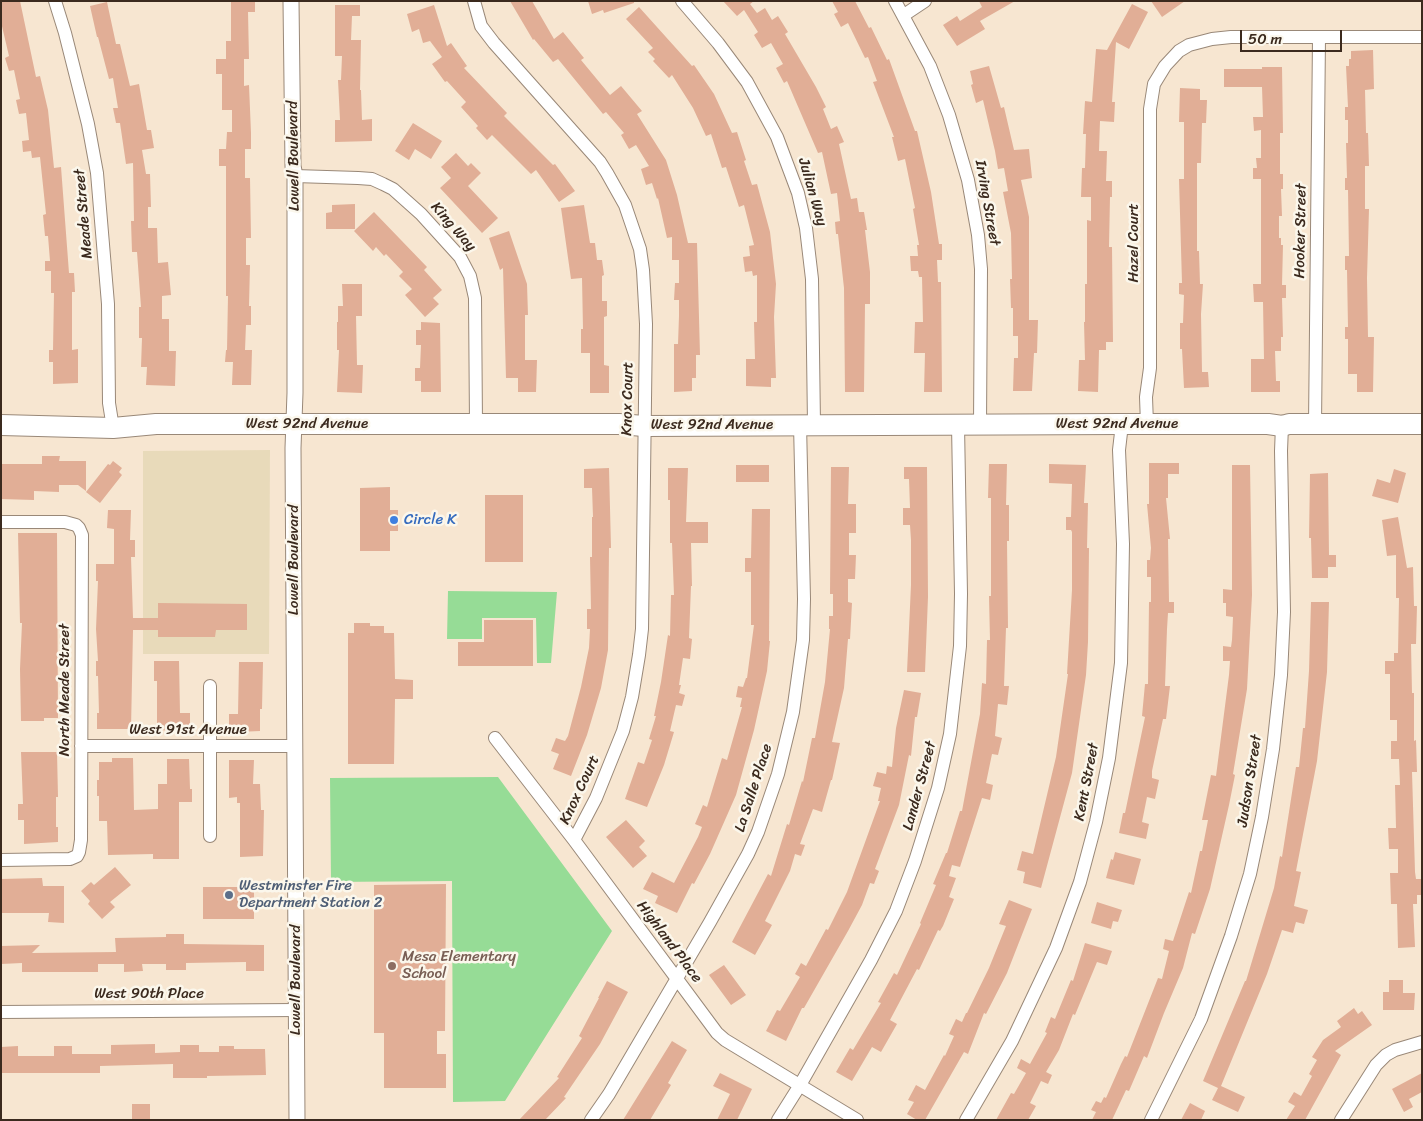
<!DOCTYPE html>
<html>
<head>
<meta charset="utf-8">
<style>
  body { margin:0 }
  #map { position:relative; width:1423px; height:1121px; overflow:hidden; background:#f7e6d1; font-family:Sriracha,sans-serif }
  canvas { display:block }
  .frame { position:absolute; inset:0; border:2px solid #3b2a1e; pointer-events:none }
  .scale { position:absolute; left:1240px; top:30px; width:102px; height:22px; box-sizing:border-box; border:2px solid #3b2a1e; border-top:0; padding-left:6px; font-size:15px; line-height:18px; white-space:nowrap; color:#3b2a1e; -webkit-text-stroke:4px #fbf7ec; paint-order:stroke }
</style>
</head>
<body>
<div id="map">
<canvas width="1423" height="1121"></canvas>
<div class="frame"></div>
<div class="scale">50 m</div>
</div>
<script>
const ctx = document.querySelector('canvas').getContext('2d');
ctx.lineJoin = 'round';
function fillPath(path, color) {
  ctx.fillStyle = color;
  ctx.fill(path, 'evenodd');
}
function toPath(rows) {
  const path = new Path2D();
  for (const r of rows) {
    path.moveTo(r[0], r[1]);
    for (let i = 2; i < r.length; i += 2) path.lineTo(r[i], r[i + 1]);
  }
  return path;
}
function strokePath(path, color, width, dash) {
  ctx.strokeStyle = color;
  ctx.lineWidth = width;
  ctx.lineCap = dash ? 'butt' : 'round';
  ctx.setLineDash(dash || []);
  ctx.stroke(path);
}
function drawText(font, color, halo, rows, align = 'center') {
  ctx.font = font + ' Sriracha,sans-serif';
  ctx.lineWidth = 5;
  ctx.setLineDash([]);
  ctx.textBaseline = 'middle';
  ctx.strokeStyle = halo;
  ctx.fillStyle = color;
  for (const [text, x, y, turn = 0] of rows) {
    ctx.save();
    ctx.translate(x, y);
    ctx.rotate((+turn || 0) * Math.PI / 180);
    ctx.textAlign = isNaN(turn) ? turn : align;
    if (halo) ctx.strokeText(text, 0, 0);
    ctx.fillText(text, 0, 0);
    ctx.restore();
  }
}
fillPath(toPath([
  [270,450,269,654,143,654,143,451]
]), '#e8daba');
fillPath(toPath([
  [448,591,557,592,551,663,537,663,536,618,482,618,482,639,447,639],
  [498,777,612,931,505,1101,453,1102,452,881,331,882,330,778]
]), '#96dc96');
fillPath(toPath([
  [1,1,20,1,36,77,40,76,48,110,54,168,61,167,69,273,74,273,75,292,72,292,72,350,78,349,78,383,53,384,53,362,49,362,49,350,53,350,54,293,51,293,51,271,45,271,45,261,50,261,48,236,45,236,43,215,46,214,40,157,32,158,31,151,23,152,22,141,29,140,26,113,19,114,16,100,20,99,14,70,9,71,5,58,9,56,1,22],
  [231,1,255,1,255,12,248,12,249,59,244,59,244,86,249,85,251,133,251,149,245,149,245,178,250,178,251,238,246,238,246,265,250,265,249,306,251,306,251,325,246,325,245,350,252,350,251,385,232,385,233,362,225,362,226,350,227,350,228,296,226,296,226,166,219,166,219,149,226,149,227,132,232,132,232,110,222,110,222,74,216,74,216,59,226,59,226,41,231,41],
  [510,1,532,1,554,39,563,32,584,58,581,60,610,95,621,86,642,111,637,114,666,160,677,195,688,243,697,243,700,355,696,355,696,378,692,378,692,391,674,392,674,344,678,344,679,316,679,300,674,300,675,283,679,283,679,260,672,260,672,237,667,238,658,198,657,199,652,183,646,185,641,169,649,166,636,145,629,149,621,135,624,133,606,112,603,114,558,59,553,62,534,39,533,40],
  [588,1,634,1,634,3,604,13,603,10,592,14],
  [723,1,754,1,750,4,757,13,765,8,772,20,778,16,788,32,785,34,816,87,826,107,823,109,831,129,837,126,844,142,839,144,851,199,857,198,859,212,864,212,867,230,865,230,870,272,870,304,865,304,864,392,845,392,844,288,838,234,836,234,835,222,840,221,837,193,831,194,822,152,818,153,787,81,784,83,776,68,783,64,771,43,762,48,754,35,758,32,744,10,737,16],
  [832,1,855,1,869,28,871,27,887,60,889,59,915,131,917,131,931,192,939,244,942,244,942,260,937,260,938,282,941,282,942,392,924,392,925,353,914,353,915,322,923,322,922,277,919,277,918,271,911,271,910,256,918,256,917,245,919,245,913,209,915,208,905,159,898,161,892,137,894,137,873,82,877,81,868,57,865,58,848,23,841,27,834,14,838,12],
  [979,1,1015,1,980,21,985,29,957,46,943,25,957,16,960,21,982,7],
  [1151,1,1185,1,1162,17],
  [107,2,116,44,120,44,130,86,139,84,147,130,151,130,154,148,142,150,146,174,150,174,151,207,148,207,148,228,157,228,158,263,168,262,171,295,162,296,162,319,169,319,169,351,176,351,175,386,146,385,147,367,141,367,142,338,139,338,139,307,141,307,137,252,132,252,131,221,134,221,133,163,126,164,120,123,116,123,113,108,118,108,113,78,109,79,98,37,97,37,90,6],
  [1132,4,1148,12,1129,49,1116,42,1112,102,1115,102,1114,122,1100,121,1099,151,1107,151,1106,181,1112,181,1112,197,1110,197,1109,247,1112,247,1113,342,1106,342,1106,350,1099,350,1098,392,1078,391,1079,360,1085,360,1084,322,1085,322,1085,284,1087,284,1087,220,1091,221,1091,197,1081,197,1082,168,1085,168,1086,134,1083,134,1085,101,1092,102,1096,49,1107,50],
  [335,5,360,5,360,16,352,16,351,40,361,40,360,90,361,90,362,120,372,119,372,141,335,142,335,120,340,120,338,80,341,80,342,56,335,56],
  [434,5,447,46,451,43,467,66,464,68,507,113,504,116,553,165,555,164,575,191,559,202,536,170,531,174,492,135,487,140,476,128,478,126,461,107,466,102,447,81,445,82,432,64,442,57,430,41,423,43,419,29,412,32,407,14],
  [639,7,692,66,694,65,714,94,732,133,737,132,746,160,744,161,752,185,757,184,770,232,776,284,774,317,776,378,771,378,771,387,746,386,746,359,755,359,754,322,757,322,757,275,753,276,752,271,745,272,743,257,750,256,749,246,754,245,744,205,739,207,726,167,722,168,711,134,706,136,693,108,672,75,669,78,653,61,655,59,648,52,653,48,626,19],
  [1373,50,1374,89,1365,90,1366,133,1368,133,1369,166,1365,166,1365,209,1369,209,1367,278,1368,337,1374,337,1373,392,1357,392,1357,374,1348,374,1348,339,1345,339,1345,327,1348,327,1347,270,1345,270,1345,256,1349,256,1348,190,1345,190,1345,178,1347,178,1346,143,1348,143,1348,120,1345,120,1345,107,1348,107,1346,66,1349,66,1349,59,1351,59,1351,51],
  [989,66,1001,108,1004,107,1014,150,1029,149,1032,178,1021,180,1029,217,1029,320,1038,320,1037,353,1034,353,1032,391,1013,391,1014,358,1018,358,1018,336,1013,336,1013,308,1011,308,1010,279,1012,279,1011,233,1003,192,1008,191,1004,168,998,169,995,151,983,100,976,103,971,85,973,84,970,71],
  [1262,67,1282,67,1283,133,1280,133,1280,174,1283,174,1283,189,1281,189,1282,216,1279,216,1279,238,1281,238,1281,245,1283,245,1282,285,1286,285,1286,298,1282,298,1283,337,1281,337,1281,351,1275,351,1276,381,1280,381,1280,392,1251,392,1251,359,1264,359,1263,302,1254,302,1253,284,1261,284,1261,179,1253,179,1253,168,1257,168,1256,158,1261,158,1261,130,1254,131,1253,117,1263,117,1262,87,1224,87,1224,69,1262,69],
  [1180,88,1200,89,1200,100,1207,100,1206,123,1202,123,1201,163,1197,163,1197,251,1199,251,1200,284,1203,284,1201,314,1202,372,1208,372,1209,387,1184,388,1182,349,1180,349,1180,323,1183,323,1184,295,1179,294,1179,283,1182,283,1179,179,1184,179,1184,122,1179,122],
  [413,123,442,141,431,159,415,149,409,160,395,151],
  [456,153,468,166,471,163,481,173,468,186,498,218,482,233,440,188,451,178,441,167],
  [355,204,355,229,326,229,326,213,332,212,332,205],
  [584,205,590,243,595,243,597,260,602,260,604,275,602,276,602,301,607,301,607,316,604,317,604,365,609,366,609,393,590,393,590,353,581,353,581,329,583,329,582,278,571,279,561,208],
  [374,212,427,267,424,270,442,290,433,298,439,304,425,317,405,295,412,289,399,276,403,272,386,254,384,256,376,247,373,251,354,231],
  [509,231,527,284,528,315,525,315,525,360,537,360,536,392,518,392,518,378,506,378,503,268,500,270,489,238],
  [342,284,362,284,362,316,356,316,357,365,363,365,362,393,337,392,339,350,337,350,337,322,338,322,338,306,343,306],
  [421,322,440,323,441,392,421,392,421,381,415,381,415,368,420,368,421,345,416,345,416,330,421,330],
  [42,456,60,456,59,461,86,461,86,491,78,485,59,485,59,492,34,491,34,500,1,499,1,464,42,464],
  [113,461,122,468,119,472,122,475,100,503,86,492,108,464,110,465],
  [1149,463,1179,463,1179,474,1168,474,1168,498,1166,498,1170,539,1168,539,1169,602,1174,602,1174,613,1168,613,1167,629,1165,686,1170,686,1166,719,1163,719,1152,771,1152,778,1159,780,1155,799,1147,797,1142,822,1149,824,1146,839,1119,833,1123,813,1125,813,1145,717,1142,716,1145,684,1148,684,1149,602,1151,602,1151,577,1147,577,1147,560,1150,560,1151,548,1147,504,1149,504],
  [989,464,1007,464,1006,505,1009,505,1009,541,1007,541,1008,628,1006,628,1004,686,1009,686,1007,705,998,704,995,736,1002,738,998,755,992,754,986,783,993,785,990,800,982,798,960,867,952,865,949,876,956,878,949,897,954,899,943,926,940,931,938,930,919,970,917,969,890,1020,897,1024,881,1052,872,1047,852,1081,836,1072,850,1048,853,1050,881,1003,878,1002,894,973,897,975,921,924,920,923,936,885,933,884,946,853,947,853,960,811,962,811,980,714,982,683,986,684,987,640,990,640,989,596,991,596,991,498,988,498],
  [1049,464,1086,465,1084,503,1088,503,1087,548,1089,548,1088,642,1086,675,1072,773,1041,888,1023,883,1025,872,1017,870,1022,851,1033,854,1056,757,1068,674,1067,674,1072,590,1072,532,1071,530,1066,530,1066,517,1071,517,1072,484,1049,483],
  [736,465,769,465,769,482,736,482],
  [1232,465,1250,465,1252,595,1247,689,1233,774,1235,775,1229,805,1210,889,1195,934,1192,933,1183,968,1164,1013,1147,1058,1144,1056,1129,1091,1126,1090,1112,1120,1092,1120,1096,1112,1091,1110,1096,1101,1101,1103,1104,1097,1106,1098,1121,1064,1125,1056,1127,1057,1158,978,1162,979,1169,951,1163,949,1165,939,1173,941,1189,892,1191,893,1200,851,1202,851,1208,820,1202,820,1211,775,1216,776,1229,675,1230,661,1223,661,1223,646,1231,647,1232,640,1233,617,1226,616,1226,603,1223,603,1223,589,1232,590],
  [831,467,849,467,848,504,856,504,856,533,849,533,849,555,856,555,855,579,848,579,848,602,852,603,850,639,848,639,844,688,832,742,840,743,832,780,831,780,822,812,813,809,800,844,805,845,801,856,795,854,790,871,765,921,772,925,755,955,732,942,768,874,771,876,787,824,789,825,802,781,803,782,812,738,815,738,825,682,830,629,829,629,829,616,833,616,833,594,830,594],
  [904,467,927,467,928,597,925,672,907,672,911,585,911,540,910,525,903,525,903,508,910,508,909,479,904,479],
  [609,468,611,548,609,548,608,650,601,688,587,735,571,776,553,769,559,754,551,751,556,738,565,741,568,736,581,687,589,648,590,629,587,629,587,609,591,609,590,557,592,557,592,517,593,517,592,488,584,488,584,469],
  [668,468,688,468,686,522,708,522,708,543,691,543,692,586,691,586,689,638,692,639,690,659,683,658,679,685,681,685,679,693,685,695,682,706,676,705,670,731,674,732,664,765,647,807,625,799,638,762,644,764,652,740,649,739,656,716,654,716,661,682,668,635,670,636,671,595,674,595,672,543,670,543,670,500,668,500],
  [1394,469,1406,473,1398,503,1372,496,1377,479,1390,483],
  [1328,473,1329,555,1336,555,1336,567,1328,567,1328,578,1312,578,1311,538,1309,538,1310,474],
  [390,487,390,510,398,510,398,531,390,531,390,551,360,551,360,488],
  [485,495,523,495,523,562,485,562],
  [752,509,770,509,769,641,770,641,767,671,754,730,736,795,710,854,694,884,692,883,677,913,655,903,658,896,643,889,652,872,674,883,698,837,702,827,695,824,703,805,707,807,722,758,727,760,742,707,740,707,742,698,736,697,738,686,743,687,746,678,747,678,754,625,751,625,751,572,745,572,745,558,751,558],
  [108,510,131,510,130,540,135,540,135,557,131,557,133,618,158,618,158,603,247,604,247,630,216,630,215,637,158,637,158,630,133,630,131,729,97,729,97,713,99,713,98,676,96,676,96,661,98,661,96,629,98,581,96,581,96,564,114,564,114,529,107,528],
  [1398,517,1407,568,1413,567,1414,606,1417,606,1416,644,1411,644,1412,693,1414,693,1414,741,1416,740,1417,772,1412,772,1415,872,1416,879,1422,879,1422,895,1417,895,1417,904,1413,904,1415,947,1398,948,1397,904,1391,904,1390,873,1398,873,1398,849,1389,849,1388,828,1396,828,1395,785,1400,785,1399,759,1391,759,1391,741,1397,741,1397,720,1390,720,1390,674,1385,674,1385,661,1394,661,1394,653,1398,653,1399,598,1396,598,1396,555,1387,556,1382,520],
  [18,533,57,533,58,718,44,718,44,721,21,721,20,669,22,623,20,623],
  [1311,602,1329,602,1327,672,1317,761,1296,871,1301,872,1294,906,1308,910,1304,924,1296,922,1293,933,1282,930,1267,974,1221,1086,1245,1097,1238,1112,1212,1100,1218,1088,1203,1081,1245,981,1246,981,1274,888,1280,856,1282,857,1296,767,1299,767,1303,728,1305,728,1309,671],
  [484,620,533,620,533,666,458,666,458,642,484,642],
  [354,623,370,623,370,626,384,626,384,633,394,633,395,679,413,680,413,699,395,699,394,764,348,764,348,633,354,633],
  [154,661,179,661,180,713,190,713,190,725,183,725,183,731,157,730,157,681,154,681],
  [239,662,263,662,262,709,260,709,260,731,238,732,238,725,229,725,229,714,238,714],
  [904,690,921,693,917,717,915,717,911,756,909,755,899,805,875,869,879,871,874,884,870,883,862,905,848,931,804,1008,802,1008,786,1041,766,1031,777,1010,780,1011,800,977,795,974,801,963,806,966,826,929,828,930,847,892,880,801,878,801,881,788,873,786,877,772,886,774,887,766,892,767,896,728],
  [21,752,57,752,58,797,56,797,56,827,58,827,58,842,24,844,24,820,18,820,18,804,23,804],
  [112,758,133,758,134,810,158,809,158,784,167,784,167,759,189,759,190,789,192,789,192,802,179,802,179,859,153,859,153,854,108,855,107,821,99,821,99,796,97,796,97,780,99,780,99,762,112,762],
  [229,760,254,760,253,784,260,784,261,810,264,810,263,856,240,857,240,803,237,803,237,797,229,798],
  [626,820,645,841,639,847,647,856,633,868,606,837],
  [1115,852,1141,859,1134,885,1106,878,1111,859,1113,860],
  [115,867,131,885,110,902,115,907,102,919,88,904,90,901,81,891,91,882,94,885],
  [42,878,43,886,64,886,64,923,48,922,49,913,1,913,1,879],
  [446,884,445,1031,437,1031,437,1054,446,1054,446,1088,384,1088,384,1033,374,1033,374,885],
  [203,887,254,887,254,919,203,919],
  [1009,900,1032,909,1007,973,986,1014,984,1013,968,1054,964,1052,925,1120,917,1120,907,1114,914,1102,908,1100,916,1085,925,1090,944,1055,945,1056,954,1036,949,1034,956,1019,962,1022,966,1013,967,1013,989,968,1006,926,999,924],
  [1097,902,1122,910,1118,922,1113,921,1111,929,1091,923],
  [166,934,184,934,184,944,264,945,264,971,246,971,246,962,186,963,186,970,166,970,166,964,142,964,143,971,124,972,124,964,98,964,98,972,22,972,22,963,1,964,1,946,40,945,32,953,116,952,115,938,166,937],
  [1085,943,1112,951,1107,965,1097,962,1075,1015,1073,1014,1059,1050,1046,1072,1052,1075,1048,1084,1041,1081,1030,1103,1036,1106,1028,1120,996,1120,1011,1093,1014,1094,1026,1073,1017,1068,1021,1059,1030,1064,1047,1033,1045,1032,1051,1017,1055,1019,1071,980,1073,981],
  [724,965,746,995,731,1005,709,975],
  [1389,980,1403,980,1403,993,1415,993,1414,1010,1383,1010,1383,992,1389,992],
  [607,981,628,992,600,1044,564,1097,566,1098,545,1120,519,1120,559,1078,557,1077,582,1038,579,1036,599,998,598,998],
  [1354,1008,1358,1014,1362,1011,1372,1025,1335,1051,1341,1055,1305,1120,1286,1120,1295,1106,1288,1102,1294,1092,1301,1096,1312,1076,1309,1074,1317,1060,1312,1057,1323,1040,1341,1027,1337,1021],
  [672,1041,687,1050,668,1083,671,1085,650,1120,623,1120],
  [155,1044,155,1053,180,1052,180,1045,199,1045,199,1052,219,1052,219,1046,234,1046,234,1049,265,1049,266,1075,207,1076,207,1078,173,1078,173,1064,100,1066,100,1073,1,1073,1,1047,18,1046,18,1056,54,1056,54,1046,72,1046,72,1054,111,1054,111,1045],
  [720,1073,752,1089,737,1120,717,1120,730,1094,713,1086],
  [1422,1073,1422,1092,1409,1099,1413,1107,1404,1112,1392,1089],
  [1190,1103,1205,1111,1201,1120,1181,1120],
  [132,1104,150,1104,150,1120,132,1120]
]), '#e1ae96');
const minor = toPath([
  [55,1,65,33,88,124,97,173,108,304,109,403,113,428],
  [474,1,481,26,494,43,600,162,607,173,625,205,640,249,643,270,646,324,642,629,639,655,632,697,623,731,596,798,574,840],
  [682,1,718,43,747,82,777,137,798,193,806,228,812,279,814,424],
  [895,1,930,66,949,115,968,180,978,235,981,269,980,425],
  [904,15,925,1],
  [295,176,358,178,372,179,383,184,393,189,421,214,460,257,470,276,475,298,476,424],
  [1147,424,1146,397,1150,368,1150,109,1154,84,1165,66,1179,51,1189,45,1212,39,1231,37,1422,37],
  [1315,425,1319,38],
  [1,522,65,522,76,525,79,528,82,535,81,840,79,852,77,856,70,859,1,860],
  [495,738,574,840,717,1033,725,1040,857,1120],
  [81,746,295,746],
  [210,836,210,686],
  [1,1012,297,1010],
  [591,1120,609,1094,710,922,748,854,758,832,778,774,793,712,803,640,804,599,800,424],
  [778,1120,800,1085,871,960,896,911,915,861,938,788,950,734,960,646,961,594,958,425],
  [966,1120,1012,1041,1056,948,1080,882,1096,822,1109,758,1121,663,1123,544,1119,450,1122,424],
  [1151,1120,1201,1019,1231,936,1250,874,1262,817,1273,749,1281,675,1284,612,1281,451,1282,426],
  [1341,1120,1376,1065,1386,1055,1395,1050,1422,1042]
]);
const tertiary = toPath([
  [291,1,293,166,295,176,295,393,293,448,297,1120]
]);
const primary = toPath([
  [1,425,113,428,156,424,619,424,644,426,1122,424,1268,424,1282,426,1289,424,1422,424]
]);
strokePath(minor, '#998878', 14);
strokePath(tertiary, '#998878', 17);
strokePath(primary, '#998878', 22);
strokePath(minor, '#fff', 12);
strokePath(tertiary, '#fff', 15);
strokePath(primary, '#fff', 20);
for (const [x, y, r, color] of [
  [394,520,5,"#3f7fe0"],
  [229,895,5,"#5c6f8a"],
  [392,966,5,"#8d6e63"]
]) {
  const dot = new Path2D();
  dot.arc(x, y, r, 0, 2 * Math.PI);
  ctx.fillStyle = color;
  ctx.fill(dot);
  strokePath(dot, '#fbf7ec', 2);
}
drawText('15px', '#3b2a1e', '#fbf7ec', [
  ["Lowell Boulevard",294,156,-91],
  ["Julian Way",812,192,74],
  ["Irving Street",987,203,80],
  ["Meade Street",84,214,-95],
  ["King Way",453,227,49],
  ["Hooker Street",1301,231,-89],
  ["Hazel Court",1134,243,-90],
  ["Knox Court",628,399,-89],
  ["West 92nd Avenue",307,424],
  ["West 92nd Avenue",1117,424],
  ["West 92nd Avenue",712,425],
  ["Lowell Boulevard",294,560,-90],
  ["North Meade Street",65,690,-90],
  ["West 91st Avenue",188,730],
  ["Judson Street",1250,781,-81],
  ["Kent Street",1087,782,-79],
  ["Lander Street",920,786,-75],
  ["La Salle Place",754,788,-72],
  ["Knox Court",580,790,-65],
  ["Highland Place",669,942,53],
  ["Lowell Boulevard",296,980,-90],
  ["West 90th Place",149,994]
]);
drawText('15px', '#366cbe', '#fbf7ec', [
  ["Circle K",404,520]
], 'left');
drawText('15px', '#4e5e75', '#fbf7ec', [
  ["Westminster Fire",239,886],
  ["Department Station 2",239,903]
], 'left');
drawText('15px', '#785e54', '#fbf7ec', [
  ["Mesa Elementary",402,957],
  ["School",402,974]
], 'left');
</script>
</body>
</html>
